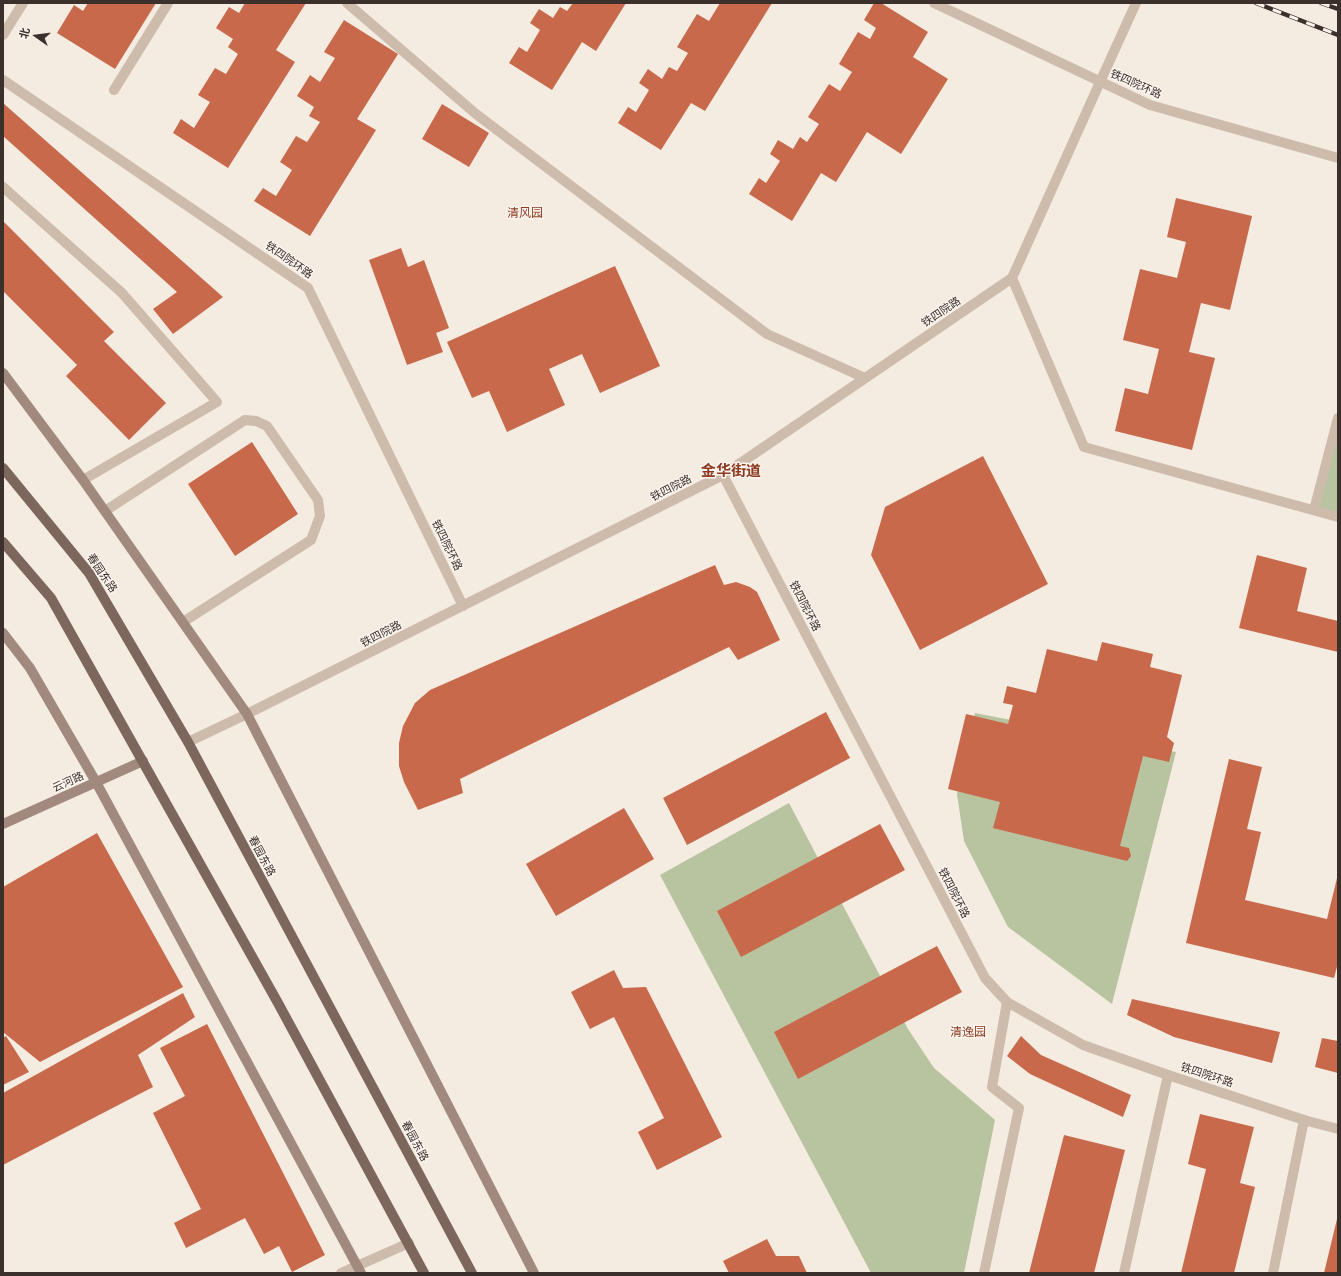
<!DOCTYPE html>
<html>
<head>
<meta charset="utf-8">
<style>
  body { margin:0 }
  #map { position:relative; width:1341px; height:1276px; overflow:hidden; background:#f4ebe1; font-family:Ubuntu,"Noto Sans SC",sans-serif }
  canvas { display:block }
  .frame { position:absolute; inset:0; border:4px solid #3b302b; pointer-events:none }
  .north { position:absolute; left:16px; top:16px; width:40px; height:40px; -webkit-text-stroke:3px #fbf5ee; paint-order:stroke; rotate:284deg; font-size:11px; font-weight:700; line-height:16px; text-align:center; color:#3b302b }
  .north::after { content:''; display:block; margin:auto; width:14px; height:18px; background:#3b302b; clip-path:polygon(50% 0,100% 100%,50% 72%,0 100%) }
</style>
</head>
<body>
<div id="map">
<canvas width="1341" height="1276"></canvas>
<div class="frame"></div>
<div class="north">北</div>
</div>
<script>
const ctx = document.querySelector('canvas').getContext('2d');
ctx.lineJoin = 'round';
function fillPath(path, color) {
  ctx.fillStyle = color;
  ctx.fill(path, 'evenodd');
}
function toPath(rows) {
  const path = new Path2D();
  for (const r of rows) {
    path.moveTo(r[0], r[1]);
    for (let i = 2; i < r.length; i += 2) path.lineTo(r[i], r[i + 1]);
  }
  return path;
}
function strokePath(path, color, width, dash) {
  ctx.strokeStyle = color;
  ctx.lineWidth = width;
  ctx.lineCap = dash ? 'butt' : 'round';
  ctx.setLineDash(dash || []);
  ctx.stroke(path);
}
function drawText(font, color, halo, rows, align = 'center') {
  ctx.font = font + ' Ubuntu,"Noto Sans SC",sans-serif';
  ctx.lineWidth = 3;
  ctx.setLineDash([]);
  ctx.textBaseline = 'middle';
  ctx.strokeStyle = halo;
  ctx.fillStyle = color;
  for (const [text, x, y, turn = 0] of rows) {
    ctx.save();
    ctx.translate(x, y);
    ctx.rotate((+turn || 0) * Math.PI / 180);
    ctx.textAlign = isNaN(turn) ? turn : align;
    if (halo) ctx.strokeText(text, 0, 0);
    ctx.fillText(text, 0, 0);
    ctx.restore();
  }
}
fillPath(toPath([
  [1338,418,1338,517,1314,510],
  [975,713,1176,752,1112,1004,1008,927,964,841,957,794],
  [789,803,908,1029,934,1068,995,1120,964,1273,871,1273,660,875]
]), '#b8c4a0');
fillPath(toPath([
  [88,3,156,3,115,69,57,33,74,5,83,11],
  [245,3,306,3,276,50,295,62,228,168,173,133,181,119,194,128,210,102,198,95,215,68,226,74,238,54,228,47,233,39,216,28,229,7,239,13],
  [573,3,626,3,596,51,582,42,552,90,509,63,519,47,527,52,540,30,530,23,539,9,553,18,560,7,567,11],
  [720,3,772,3,705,111,691,103,661,150,618,123,628,107,636,112,649,90,639,83,648,69,662,79,669,67,677,71,688,53,677,47,697,14,709,21],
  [874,3,881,3,928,32,913,57,948,79,901,154,867,132,836,182,821,173,792,221,749,194,759,178,766,183,780,161,770,154,778,140,793,149,800,137,807,142,819,124,808,117,829,84,840,91,852,72,839,64,858,32,870,39,876,28,864,20],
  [344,20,398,54,357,119,376,130,310,236,254,201,263,188,276,196,292,170,280,162,296,136,307,142,320,122,309,116,314,107,297,96,310,75,320,82,335,58,324,52],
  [3,103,223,297,173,334,153,309,177,292,3,136],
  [442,104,489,133,469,167,422,139],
  [1176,198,1252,216,1230,310,1201,303,1189,352,1215,358,1192,450,1115,431,1125,388,1148,394,1159,349,1123,340,1140,269,1177,278,1186,242,1167,237],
  [3,221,114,332,104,341,166,403,129,440,66,376,77,365,3,291],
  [401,248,408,267,424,260,449,328,436,333,443,352,407,365,369,260],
  [615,266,660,366,600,393,582,354,549,369,565,405,507,432,489,391,472,398,447,342],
  [252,442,298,514,235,556,188,484],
  [983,456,1048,584,920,650,871,555,885,507],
  [1257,555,1307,568,1297,611,1338,621,1338,652,1239,628],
  [715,565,724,585,736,582,750,587,757,592,780,640,738,660,729,647,460,779,463,793,418,810,404,782,399,766,399,743,403,726,415,703,430,690],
  [1102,642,1153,654,1150,667,1182,675,1167,737,1174,743,1169,762,1143,756,1120,846,1129,848,1131,856,1127,861,993,828,1000,802,948,789,966,714,1008,724,1013,705,1003,703,1007,686,1036,693,1047,649,1097,661],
  [826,712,850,758,687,845,663,798],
  [1229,759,1262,767,1247,829,1261,832,1245,900,1327,919,1338,874,1338,963,1334,978,1186,943],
  [624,808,654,859,556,916,526,864],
  [880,824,905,870,741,957,717,911],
  [97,833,183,987,40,1062,3,1032,3,887],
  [937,946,962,992,798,1079,774,1032],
  [614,970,623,988,646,987,722,1137,657,1170,638,1132,664,1118,614,1017,590,1029,571,992],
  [183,993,195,1017,138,1055,153,1087,3,1165,3,1093],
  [1132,999,1280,1032,1272,1063,1174,1037,1127,1015],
  [207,1024,325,1255,292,1272,279,1246,264,1254,245,1218,186,1248,174,1223,201,1209,153,1113,185,1096,160,1048],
  [6,1036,29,1072,3,1085,3,1038],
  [1021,1036,1041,1055,1131,1095,1123,1117,1030,1074,1007,1056],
  [1322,1038,1338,1041,1338,1073,1315,1067],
  [1200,1114,1254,1127,1240,1183,1255,1187,1234,1273,1181,1273,1206,1169,1188,1164],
  [1064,1135,1125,1150,1094,1273,1029,1273],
  [1337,1219,1338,1273,1324,1273],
  [767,1239,776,1256,799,1256,807,1273,729,1273,723,1261]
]), '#c8694b');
strokePath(toPath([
  [347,3,476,114,767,334,865,378],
  [1100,82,1136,3],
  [114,90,168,3],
  [1012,278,1084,447,1338,517],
  [1314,510,1338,418],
  [105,511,245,420,256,421,267,426,318,500,320,516,311,540,183,622],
  [984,1273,1019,1108,992,1087,1007,1002],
  [1124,1273,1168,1075],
  [1273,1273,1304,1120]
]), '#cdbbac', 10);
strokePath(toPath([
  [934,3,1150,105,1338,158],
  [3,35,23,3],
  [3,80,308,288,463,606],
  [3,187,122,293,217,402,83,480],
  [723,475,985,978,1007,1002,1083,1045,1168,1075,1304,1120,1338,1129],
  [188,742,247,714,723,475,1012,278,1100,82],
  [341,1273,409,1243]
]), '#cdbbac', 10);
strokePath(toPath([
  [3,373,83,480,247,714,534,1273],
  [3,633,30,668,96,782,361,1273],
  [3,824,143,761]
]), '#a18a7d', 10);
strokePath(toPath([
  [3,468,89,573,188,742,472,1273],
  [3,542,51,598,278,1003,424,1273]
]), '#7d675c', 10);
const rail = toPath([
  [1256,3,1338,35],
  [1321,3,1338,9]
]);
strokePath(rail, '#3b302b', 4.5);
strokePath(rail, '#fbf5ee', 3, [9]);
drawText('11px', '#3b302b', '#fbf5ee', [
  ["铁四院环路",1136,84,24],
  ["铁四院环路",289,260,35],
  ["铁四院路",941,312,-34],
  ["铁四院路",671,488,-27],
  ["铁四院环路",447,545,64],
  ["春园东路",102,573,56],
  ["铁四院环路",805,606,63],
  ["铁四院路",381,634,-27],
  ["云河路",68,782,-24],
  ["春园东路",262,856,62],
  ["铁四院环路",954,893,63],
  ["铁四院环路",1207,1075,18],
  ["春园东路",415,1141,62]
]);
drawText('12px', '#8c3b22', '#fbf5ee', [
  ["清风园",525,213],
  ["清逸园",968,1032]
]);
drawText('bold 15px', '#8c3b22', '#fbf5ee', [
  ["金华街道",731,471]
]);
</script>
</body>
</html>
